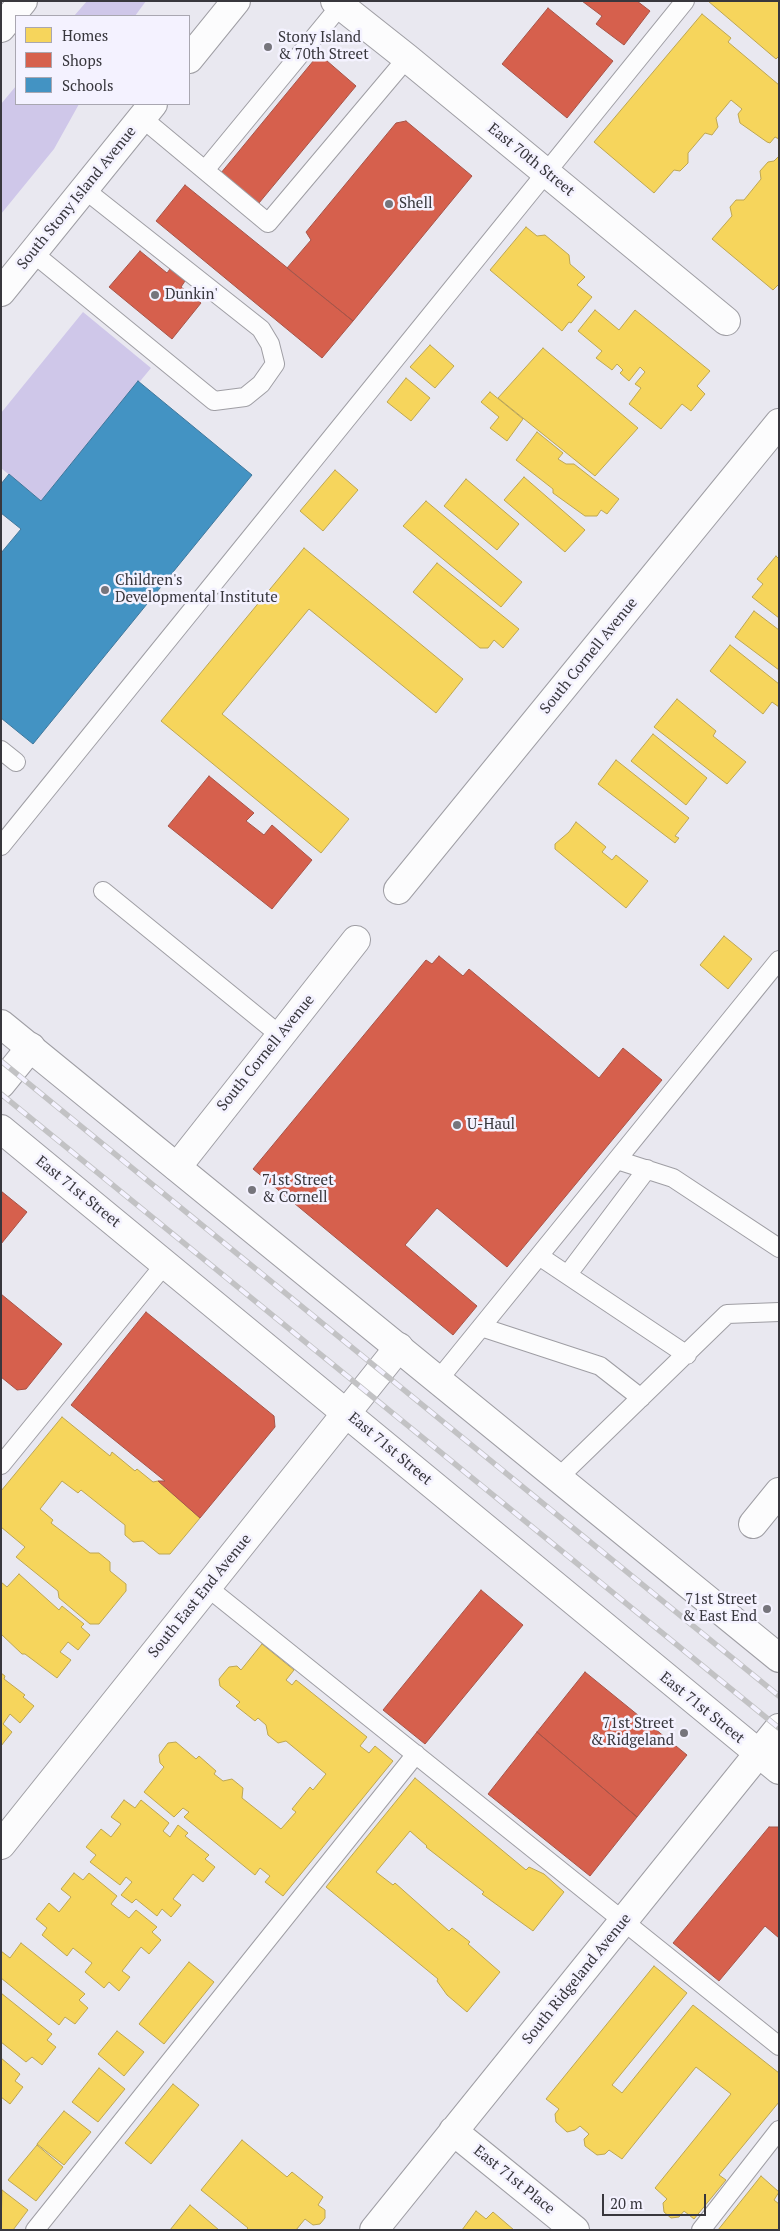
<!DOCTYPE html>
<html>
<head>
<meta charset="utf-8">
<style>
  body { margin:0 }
  #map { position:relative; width:780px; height:2231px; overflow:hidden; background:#e9e8f0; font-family:"PT Serif",serif }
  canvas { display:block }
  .frame { position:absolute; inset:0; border:2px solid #38373d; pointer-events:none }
  .legend { position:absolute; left:15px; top:15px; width:175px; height:90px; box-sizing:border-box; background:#f4f2ff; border:1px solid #a9a7b1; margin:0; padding:6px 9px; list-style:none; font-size:15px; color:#38373d }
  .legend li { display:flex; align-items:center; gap:10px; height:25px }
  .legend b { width:25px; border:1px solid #a9a7b1 }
  .scale { position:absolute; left:602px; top:2194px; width:104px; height:22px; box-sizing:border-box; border:2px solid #38373d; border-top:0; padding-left:6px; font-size:15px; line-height:18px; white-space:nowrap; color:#38373d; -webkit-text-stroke:4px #f4f2ff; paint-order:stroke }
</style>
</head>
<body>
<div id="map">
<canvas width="780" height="2231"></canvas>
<div class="frame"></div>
<ul class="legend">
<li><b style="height:14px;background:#f6d55c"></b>Homes</li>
<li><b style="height:14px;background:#d6604d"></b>Shops</li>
<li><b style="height:14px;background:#4393c3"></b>Schools</li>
</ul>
<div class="scale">20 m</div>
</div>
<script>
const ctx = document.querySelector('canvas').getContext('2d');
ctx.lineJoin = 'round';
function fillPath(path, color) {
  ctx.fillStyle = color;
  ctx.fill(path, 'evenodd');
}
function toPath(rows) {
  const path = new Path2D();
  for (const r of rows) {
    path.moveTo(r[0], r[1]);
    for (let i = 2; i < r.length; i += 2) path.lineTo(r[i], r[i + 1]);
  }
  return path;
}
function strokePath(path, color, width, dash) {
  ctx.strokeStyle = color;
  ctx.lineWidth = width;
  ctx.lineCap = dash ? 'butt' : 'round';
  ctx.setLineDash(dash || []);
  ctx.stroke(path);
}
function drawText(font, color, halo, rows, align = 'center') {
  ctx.font = font + ' "PT Serif",serif';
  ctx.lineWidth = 5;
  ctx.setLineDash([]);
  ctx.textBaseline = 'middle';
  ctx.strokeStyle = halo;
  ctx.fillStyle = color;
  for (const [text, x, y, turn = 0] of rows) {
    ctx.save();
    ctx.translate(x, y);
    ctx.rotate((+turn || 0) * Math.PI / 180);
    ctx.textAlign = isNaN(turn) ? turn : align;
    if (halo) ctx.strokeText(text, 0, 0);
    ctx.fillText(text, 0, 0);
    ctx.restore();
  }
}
fillPath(toPath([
  [87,1,146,1,135,16,74,16],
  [16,86,16,104,79,104,54,149,1,214,1,104],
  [83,312,151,368,41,501,1,468,1,413]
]), '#cfc7e9');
const homes = toPath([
  [708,1,779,1,779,56,776,59,708,1],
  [702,14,731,38,728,42,779,85,779,139,775,137,770,143,767,142,740,123,738,114,742,109,731,100,716,118,718,127,712,135,705,133,688,153,688,163,680,171,674,170,654,193,594,142,702,14],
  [779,156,779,284,773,290,712,239,732,216,730,207,736,200,744,200,761,179,760,171,768,162,774,161,779,156],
  [526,227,537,236,545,235,569,255,570,264,585,277,577,285,592,297,571,323,569,322,562,331,490,270,526,227],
  [595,310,619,330,635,310,710,371,697,386,705,394,691,411,682,404,661,429,629,404,641,388,635,384,645,372,640,367,629,381,620,373,623,370,617,364,612,370,596,358,602,351,578,331,595,310],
  [430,345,454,366,435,388,410,367,430,345],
  [543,348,638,428,595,476,498,398,543,348],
  [406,378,430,398,411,421,387,402,406,378],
  [490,392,523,419,507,441,490,428,499,417,481,402,490,392],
  [537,432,563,453,558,459,566,464,574,464,619,499,607,514,601,510,597,516,585,516,553,493,553,489,516,460,537,432],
  [335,470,358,490,323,531,300,511,335,470],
  [524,477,585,530,565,552,504,500,524,477],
  [466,479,519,524,497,550,444,506,466,479],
  [426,501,522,582,501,607,403,526,426,501],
  [304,548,463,679,436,713,309,609,222,714,349,819,321,853,161,721,304,548],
  [776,556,779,559,779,618,752,597,763,584,757,579,776,556],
  [437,563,519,629,503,648,494,640,488,648,480,648,413,592,437,563],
  [754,611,779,630,779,670,735,637,754,611],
  [730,645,779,684,779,707,772,702,763,714,710,671,730,645],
  [677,699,716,731,713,736,746,762,727,784,654,727,677,699],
  [653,734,707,778,686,805,631,761,653,734],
  [616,760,689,818,675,836,679,838,675,843,598,784,616,760],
  [576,822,606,847,602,852,612,860,616,855,648,881,626,908,555,849,555,844,569,832,576,822],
  [724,936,752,959,728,989,700,965,724,936],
  [62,1417,110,1456,112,1452,135,1471,137,1469,153,1482,158,1481,200,1518,170,1554,159,1554,143,1541,133,1542,125,1535,125,1525,81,1490,78,1493,62,1481,40,1509,53,1520,51,1523,90,1553,99,1553,110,1562,110,1571,126,1584,126,1591,99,1624,90,1624,59,1598,58,1591,16,1557,25,1547,1,1527,1,1491,62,1417],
  [19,1574,59,1610,62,1606,84,1624,81,1627,90,1635,78,1650,68,1642,60,1652,71,1660,57,1678,25,1654,22,1654,1,1634,1,1582,7,1587,19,1574],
  [262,1644,294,1670,286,1680,292,1685,296,1680,367,1737,360,1746,369,1753,375,1746,393,1761,283,1896,265,1882,270,1876,260,1868,255,1875,184,1817,189,1812,183,1808,174,1817,144,1792,164,1767,160,1763,159,1755,168,1743,176,1742,196,1759,199,1756,216,1771,214,1774,223,1781,232,1779,243,1788,242,1798,281,1829,296,1812,292,1809,310,1787,313,1790,326,1774,286,1741,278,1743,268,1735,266,1725,258,1718,255,1721,236,1706,240,1702,220,1686,219,1679,229,1667,237,1666,241,1670,262,1644],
  [1,1673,5,1676,4,1679,25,1695,23,1697,34,1706,20,1723,10,1714,3,1724,12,1732,1,1746,1,1673],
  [415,1778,526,1870,529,1867,544,1874,564,1892,533,1931,482,1894,484,1892,426,1847,427,1846,410,1831,376,1872,393,1885,395,1883,449,1931,452,1928,470,1942,468,1944,500,1972,467,2012,447,1995,437,1981,438,1979,326,1887,415,1778],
  [124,1800,135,1808,141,1800,169,1823,163,1831,170,1837,178,1825,188,1833,185,1836,209,1855,205,1859,215,1867,203,1882,193,1874,173,1899,181,1905,171,1917,162,1909,157,1916,136,1899,132,1903,121,1895,132,1882,126,1877,120,1885,90,1862,96,1855,86,1847,101,1829,111,1837,121,1824,111,1817,124,1800],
  [74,1873,83,1880,89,1873,117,1896,111,1904,129,1918,136,1910,157,1927,152,1932,161,1940,149,1954,141,1947,122,1971,130,1977,119,1991,109,1982,104,1988,85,1972,92,1963,73,1948,67,1956,42,1935,47,1928,36,1919,49,1903,59,1912,71,1897,61,1889,74,1873],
  [21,1943,85,1994,79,2000,88,2008,75,2024,65,2017,59,2025,1,1978,1,1951,10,1958,21,1943],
  [189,1962,214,1982,164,2044,139,2024,189,1962],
  [654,1966,687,1993,612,2085,622,2093,693,2005,779,2073,779,2102,719,2175,726,2180,694,2219,684,2211,679,2217,671,2218,664,2212,663,2203,667,2199,655,2188,731,2094,696,2067,622,2159,609,2150,605,2154,597,2155,585,2146,584,2139,589,2134,580,2126,575,2130,567,2132,556,2122,555,2114,559,2109,546,2099,654,1966],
  [1,1993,52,2034,47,2040,56,2047,42,2065,32,2057,26,2062,1,2042,1,1993],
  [117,2031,144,2052,124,2076,98,2054,117,2031],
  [1,2058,20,2074,15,2081,23,2087,10,2104,1,2097,1,2058],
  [99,2068,125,2089,98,2122,72,2102,99,2068],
  [173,2084,199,2105,151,2164,125,2143,173,2084],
  [64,2111,91,2132,64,2165,37,2144,64,2111],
  [242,2140,287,2177,292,2172,323,2197,318,2205,325,2210,325,2218,320,2224,313,2225,305,2219,296,2230,246,2230,248,2228,201,2190,242,2140],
  [37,2145,63,2167,36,2201,8,2180,37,2145],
  [761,2176,779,2192,774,2200,779,2204,779,2230,718,2230,761,2176],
  [2,2190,28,2210,13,2230,1,2230,2,2190],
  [190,2205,219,2230,170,2230,190,2205],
  [476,2211,486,2219,493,2212,514,2230,462,2230,476,2211]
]);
fillPath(homes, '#f6d55c');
strokePath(homes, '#bda653', 1);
const shops = toPath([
  [582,1,637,1,650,11,624,45,596,24,602,16,582,1],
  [548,8,613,61,567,118,502,64,548,8],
  [319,54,356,86,254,209,216,179,319,54],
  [406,121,472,176,353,321,287,268,311,240,306,232,396,123,406,121],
  [185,185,353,321,322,358,156,221,185,185],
  [140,251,167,273,170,269,185,281,181,287,201,303,172,339,109,287,140,251],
  [209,776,254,813,246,821,264,835,272,825,312,860,272,909,168,826,209,776],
  [439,956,463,976,469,969,599,1078,623,1048,662,1080,507,1267,437,1208,405,1245,477,1306,453,1335,253,1169,426,960,432,964,439,956],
  [1,1191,27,1212,1,1244,1,1191],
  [1,1294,62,1344,26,1389,17,1390,1,1377,1,1294],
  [146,1312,274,1416,275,1427,200,1518,158,1481,165,1481,71,1405,146,1312],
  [481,1590,523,1625,425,1744,383,1710,481,1590],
  [585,1672,687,1755,637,1817,537,1732,585,1672],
  [537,1732,637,1817,590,1876,488,1794,537,1732],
  [769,1827,779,1827,779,1938,765,1926,719,1981,673,1943,769,1827]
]);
fillPath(shops, '#d6604d');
strokePath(shops, '#a75448', 1);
const schools = toPath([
  [138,381,252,475,33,744,1,718,1,553,21,529,1,513,1,484,9,474,41,501,138,381]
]);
fillPath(schools, '#4393c3');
strokePath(schools, '#40779b', 1);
const service = toPath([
  [142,118,268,223,407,58],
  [205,170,340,6],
  [33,253,214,401,245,397,261,384,275,364,270,344,261,329,84,189],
  [1,750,16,762],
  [1,846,685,1],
  [103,891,281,1036],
  [617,1160,673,1178,779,1248],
  [539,1256,687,1355],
  [568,1274,647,1169],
  [481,1327,600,1366,641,1398],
  [439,1379,779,960],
  [1,1465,165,1264],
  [557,1479,727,1314,779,1312],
  [207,1587,779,2046],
  [35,2230,416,1754],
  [701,2230,779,2130]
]);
const minor = toPath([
  [335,1,407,58,726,321],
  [398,890,779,423],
  [1,1084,31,1047],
  [177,1167,356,940],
  [753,1524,779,1492],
  [1,1845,399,1347],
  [453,2131,575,2230],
  [374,2230,779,1728]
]);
const secondary = toPath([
  [1,1024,779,1658],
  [1,1129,779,1770]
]);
const trunk = toPath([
  [1,28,23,1],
  [189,59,236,1],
  [1,292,153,104]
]);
strokePath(service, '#9f9ea4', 20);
strokePath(minor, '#9f9ea4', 30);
strokePath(secondary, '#9f9ea4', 30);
strokePath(trunk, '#9f9ea4', 30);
strokePath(service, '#fcfcfd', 18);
strokePath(minor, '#fcfcfd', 28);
strokePath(secondary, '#fcfcfd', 28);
strokePath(trunk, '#fcfcfd', 28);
const rail = toPath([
  [1,1061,779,1696],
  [1,1094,779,1728]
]);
strokePath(rail, '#c2c2c4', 5.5);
strokePath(rail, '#f4f2ff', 4, [11]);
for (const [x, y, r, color] of [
  [268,47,5,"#76757c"],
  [389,204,5,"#76757c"],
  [155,295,5,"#76757c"],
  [105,590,5,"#76757c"],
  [457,1125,5,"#76757c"],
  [252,1190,5,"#76757c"],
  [767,1609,5,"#76757c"],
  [684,1733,5,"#76757c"]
]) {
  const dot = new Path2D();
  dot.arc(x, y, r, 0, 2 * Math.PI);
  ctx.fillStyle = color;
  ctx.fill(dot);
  strokePath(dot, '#f4f2ff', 2);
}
drawText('15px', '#38373d', '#f4f2ff', [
  ["Stony Island",278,38],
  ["& 70th Street",278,55],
  ["Shell",399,204],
  ["Dunkin'",165,295],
  ["Children's",115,581],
  ["Developmental Institute",115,598],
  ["U-Haul",467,1125],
  ["71st Street",262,1181],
  ["& Cornell",262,1198],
  ["71st Street",757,1600,"right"],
  ["& East End",757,1617,"right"],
  ["71st Street",674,1724,"right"],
  ["& Ridgeland",674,1741,"right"]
], 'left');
drawText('15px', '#38373d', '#f4f2ff', [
  ["East 70th Street",531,160,39],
  ["South Stony Island Avenue",77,198,-51],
  ["South Cornell Avenue",589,656,-51],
  ["South Cornell Avenue",266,1053,-51],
  ["East 71st Street",78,1192,39],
  ["East 71st Street",390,1449,40],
  ["South East End Avenue",200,1596,-51],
  ["East 71st Street",702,1708,39],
  ["South Ridgeland Avenue",577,1979,-51],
  ["East 71st Place",514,2180,39]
]);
</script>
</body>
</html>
